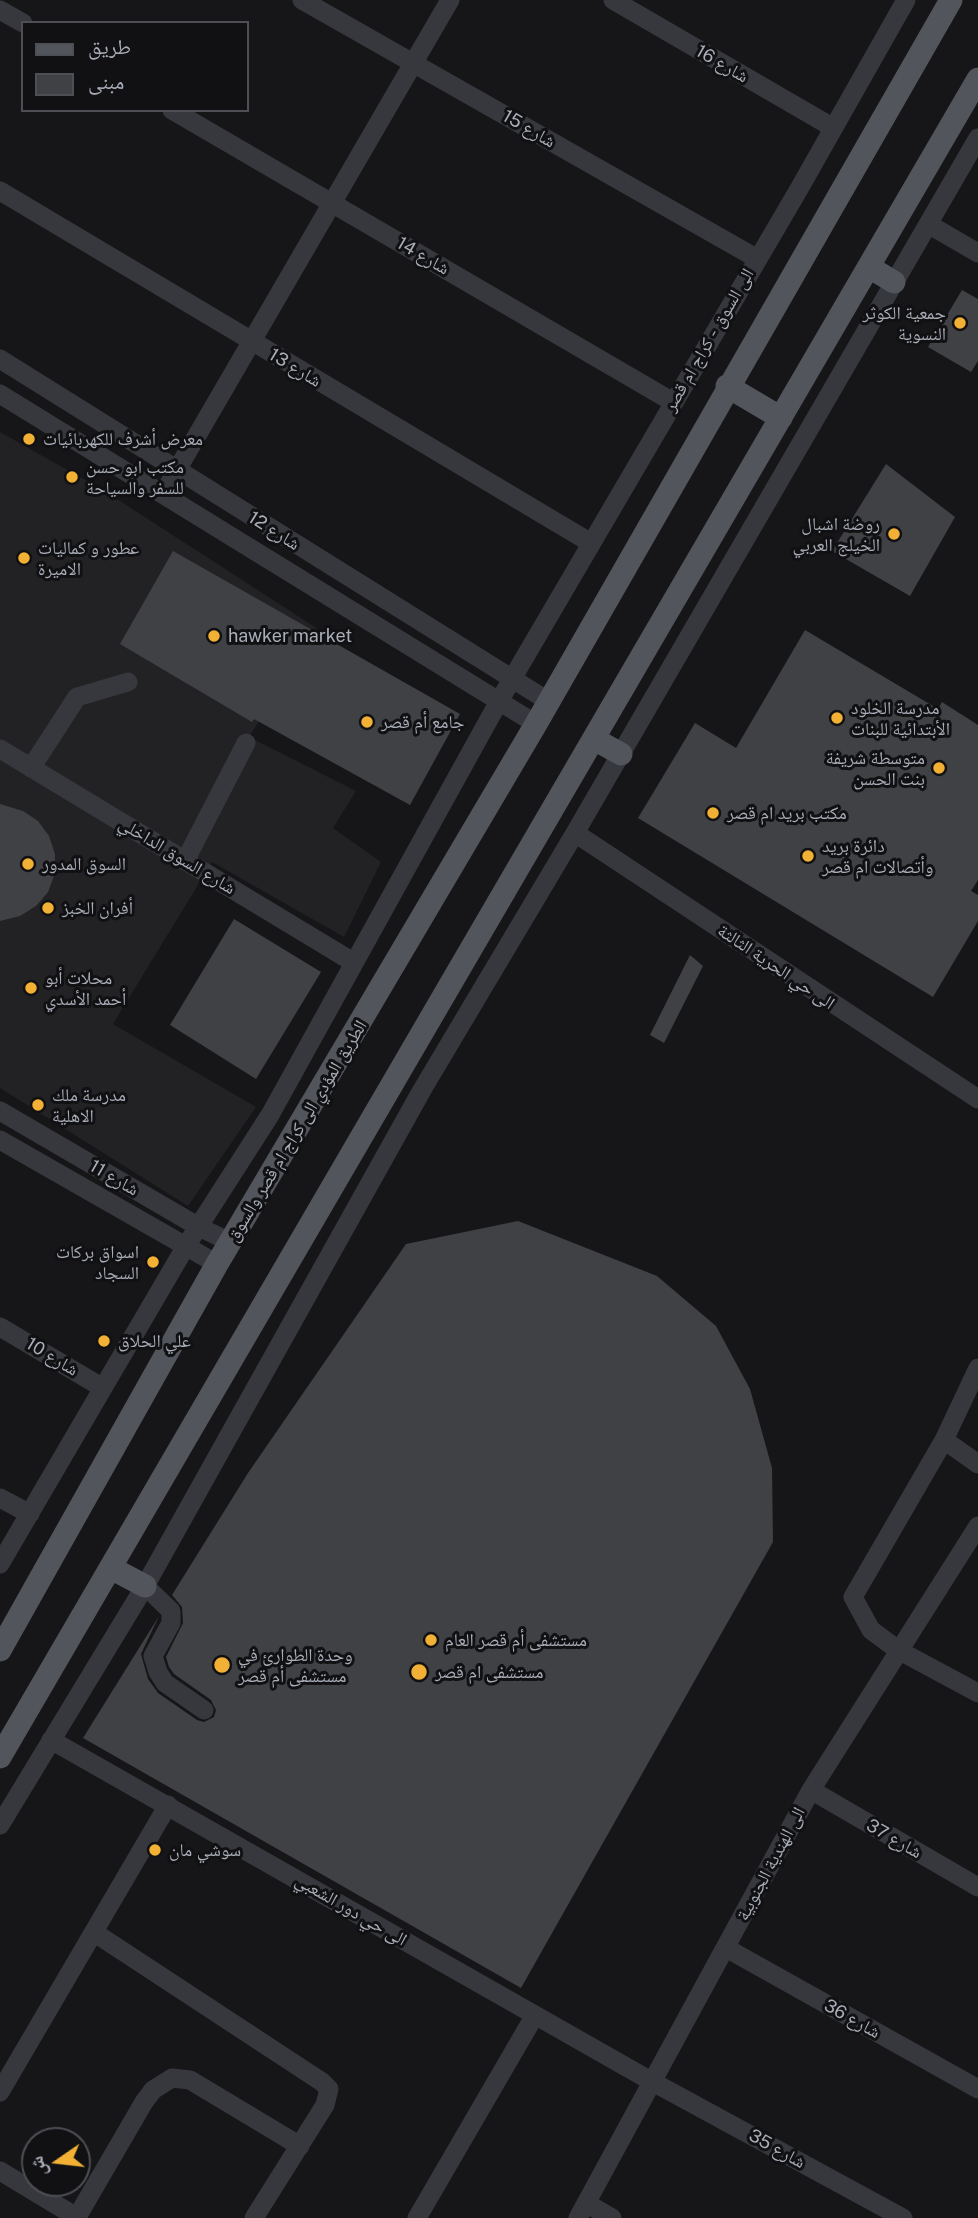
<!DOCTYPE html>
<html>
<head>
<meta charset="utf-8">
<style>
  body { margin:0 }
  #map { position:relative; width:978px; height:2218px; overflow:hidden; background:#161618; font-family:"Public Sans","Noto Naskh Arabic",sans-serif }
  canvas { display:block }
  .legend { position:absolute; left:21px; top:21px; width:228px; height:91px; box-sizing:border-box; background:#111113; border:2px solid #4d4f55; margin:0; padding:9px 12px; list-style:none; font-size:21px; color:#a8adb8 }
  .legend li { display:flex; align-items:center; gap:14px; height:35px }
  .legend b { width:35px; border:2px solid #4d4f55 }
  .north { position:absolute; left:21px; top:2127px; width:70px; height:70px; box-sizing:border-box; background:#111113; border:2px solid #4d4f55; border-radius:50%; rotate:256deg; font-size:19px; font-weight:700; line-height:28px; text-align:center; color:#a8adb8 }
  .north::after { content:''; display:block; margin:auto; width:24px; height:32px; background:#f2b134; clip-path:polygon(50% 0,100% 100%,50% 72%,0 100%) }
</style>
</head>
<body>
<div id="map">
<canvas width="978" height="2218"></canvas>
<ul class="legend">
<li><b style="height:9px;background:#53555c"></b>طريق</li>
<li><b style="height:19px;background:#404145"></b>مبنى</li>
</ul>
<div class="north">ش</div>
</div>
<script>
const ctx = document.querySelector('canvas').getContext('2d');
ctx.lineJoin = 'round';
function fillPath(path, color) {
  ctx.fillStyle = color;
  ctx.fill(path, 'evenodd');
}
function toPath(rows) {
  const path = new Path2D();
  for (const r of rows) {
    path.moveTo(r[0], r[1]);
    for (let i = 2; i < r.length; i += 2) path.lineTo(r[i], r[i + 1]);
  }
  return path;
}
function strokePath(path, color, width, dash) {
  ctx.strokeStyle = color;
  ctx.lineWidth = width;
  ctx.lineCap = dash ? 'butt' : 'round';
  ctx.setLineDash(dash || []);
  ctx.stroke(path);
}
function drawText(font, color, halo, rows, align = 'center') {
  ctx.font = font + ' "Public Sans","Noto Naskh Arabic",sans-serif';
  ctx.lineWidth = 6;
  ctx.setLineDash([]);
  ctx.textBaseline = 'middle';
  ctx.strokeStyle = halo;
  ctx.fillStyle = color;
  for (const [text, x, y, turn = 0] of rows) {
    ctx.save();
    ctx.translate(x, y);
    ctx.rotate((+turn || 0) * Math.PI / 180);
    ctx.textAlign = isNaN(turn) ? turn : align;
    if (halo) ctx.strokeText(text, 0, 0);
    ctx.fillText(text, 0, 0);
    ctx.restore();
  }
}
fillPath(toPath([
  [0,432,103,490,318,629,249,737,356,791,333,828,381,862,344,937,212,862,113,1024,256,1107,188,1206,0,1088]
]), '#222225');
fillPath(toPath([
  [962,290,978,299,978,361,971,372,928,347],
  [886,464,955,517,910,596,832,551],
  [173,551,460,714,410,805,254,719,252,722,120,644],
  [805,630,938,709,942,702,978,725,978,880,971,891,978,895,978,921,933,997,638,818,695,723,736,748],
  [0,804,23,811,38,821,49,836,55,854,55,873,48,892,36,906,20,916,0,921],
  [234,919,321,972,256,1079,170,1025],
  [690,955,703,966,664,1043,650,1035],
  [518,1221,657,1276,716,1326,750,1389,772,1468,773,1542,521,1988,83,1738,159,1616,141,1654,148,1679,158,1693,197,1720,204,1722,214,1717,216,1710,211,1700,174,1674,169,1667,166,1657,183,1623,182,1607,172,1595,248,1473,406,1244]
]), '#404145');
strokePath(toPath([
  [302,0,756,258],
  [613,0,832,127],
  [0,10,23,23],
  [172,110,673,402],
  [0,191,591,543],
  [928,224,978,253],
  [0,359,548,701],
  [0,394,536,724],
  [163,494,450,0],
  [0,749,353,962],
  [31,768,77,697,128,682],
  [575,833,978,1099],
  [185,861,246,743],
  [0,1111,199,1227,230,1242],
  [0,1140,217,1264],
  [0,1327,103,1388],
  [978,1368,944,1440,853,1597,871,1630,898,1650,978,1693],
  [944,1440,978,1464],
  [0,1498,30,1514],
  [0,1564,186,1246,270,1115,498,703,799,189,906,0],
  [145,1586,171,1611,171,1623,153,1656,158,1672,165,1683,204,1710],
  [51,1740,651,2081,903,2218],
  [811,1790,978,1887],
  [0,1825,145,1586,422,1090,575,833,978,138],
  [95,1933,322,2082,329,2089,325,2105,254,2218],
  [726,1948,978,2089],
  [0,2092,168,1805],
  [0,2171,78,2218],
  [586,2203,612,2218],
  [77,2217,144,2102,153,2090,172,2078,190,2080,300,2146],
  [417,2218,535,2015],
  [578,2218,811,1790,978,1526]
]), '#37383d', 19);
strokePath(toPath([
  [869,267,894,282],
  [727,386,781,418],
  [594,739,621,754],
  [111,1568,145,1586],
  [0,1650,217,1264,536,724,951,0],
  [0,1757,978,79]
]), '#53555c', 23);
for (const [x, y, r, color] of [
  [960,323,7,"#f2b134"],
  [29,439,7,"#f2b134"],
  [72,477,7,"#f2b134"],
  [894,534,7,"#f2b134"],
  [24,558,7,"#f2b134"],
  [214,636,7,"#f2b134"],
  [837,718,7,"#f2b134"],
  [367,722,7,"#f2b134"],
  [939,768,7,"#f2b134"],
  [713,813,7,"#f2b134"],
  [808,856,7,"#f2b134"],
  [28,864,7,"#f2b134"],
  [48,908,7,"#f2b134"],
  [31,988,7,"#f2b134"],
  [38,1105,7,"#f2b134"],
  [153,1262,7,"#f2b134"],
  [104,1341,7,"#f2b134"],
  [431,1640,7,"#f2b134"],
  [222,1665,9,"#f2b134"],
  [419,1672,9,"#f2b134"],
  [155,1850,7,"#f2b134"]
]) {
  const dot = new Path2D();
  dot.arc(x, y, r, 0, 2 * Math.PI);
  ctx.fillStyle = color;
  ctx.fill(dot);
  strokePath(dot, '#111113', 2.5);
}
drawText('18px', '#a8adb8', '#111113', [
  ["شارع 16",722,64,30],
  ["شارع 15",529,129,30],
  ["شارع 14",423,256,30],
  ["الى السوق - كراج ام قصر",709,340,-60],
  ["شارع 13",295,368,31],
  ["شارع 12",274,531,32],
  ["شارع السوق الداخلي",177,856,31],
  ["الى حي الحرية الثالثة",776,967,34],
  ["الطريق المؤدي الى كراج ام قصر والسوق",297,1131,-59],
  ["شارع 11",114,1178,30],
  ["شارع 10",52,1357,31],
  ["شارع 37",894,1839,30],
  ["الى الهندية الجنوبية",771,1864,-62],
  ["الى حي دور الشعبي",351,1910,30],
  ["شارع 36",852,2019,29],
  ["شارع 35",777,2149,29]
]);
drawText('18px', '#a8adb8', '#111113', [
  ["جمعية الكوثر",946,313,"right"],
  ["النسوية",946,334,"right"],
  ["معرض أشرف للكهربائيات",43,439],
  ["مكتب ابو حسن",86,467],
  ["للسفر والسياحة",86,488],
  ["روضة اشبال",880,524,"right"],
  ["الخيلج العربي",880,545,"right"],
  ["عطور و كماليات",38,548],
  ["الاميرة",38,569],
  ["hawker market",228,636],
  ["مدرسة الخلود",851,708],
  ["الأبتدائية للبنات",851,729],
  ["جامع أم قصر",381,722],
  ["متوسطة شريفة",925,758,"right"],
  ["بنت الحسن",925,779,"right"],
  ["مكتب بريد ام قصر",727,813],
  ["دائرة بريد",822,846],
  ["وأتصالات ام قصر",822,867],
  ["السوق المدور",42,864],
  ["أفران الخبز",62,908],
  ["محلات أبو",45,978],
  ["أحمد الأسدي",45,999],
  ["مدرسة ملك",52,1095],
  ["الاهلية",52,1116],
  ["اسواق بركات",139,1252,"right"],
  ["السجاد",139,1273,"right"],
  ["علي الحلاق",118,1341],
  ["مستشفى أم قصر العام",445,1640],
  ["وحدة الطوارئ في",238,1655],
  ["مستشفى أم قصر",238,1676],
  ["مستشفى ام قصر",435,1672],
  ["سوشي مان",169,1850]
], 'left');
</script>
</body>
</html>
